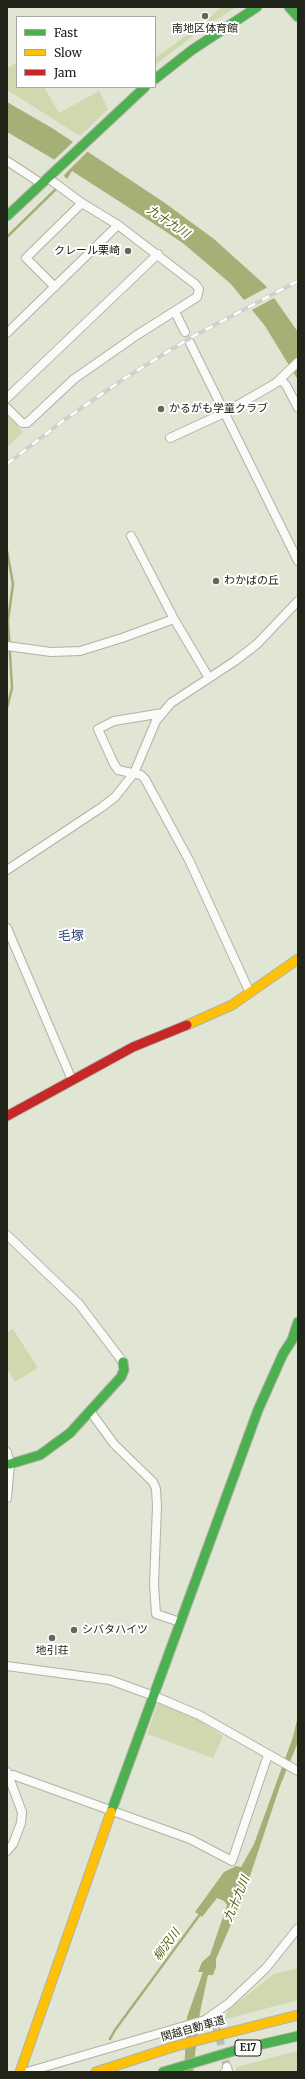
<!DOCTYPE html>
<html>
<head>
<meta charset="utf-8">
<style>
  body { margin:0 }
  #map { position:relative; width:305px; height:2079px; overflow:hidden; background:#e1e5d3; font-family:Merriweather,serif }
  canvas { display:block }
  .frame { position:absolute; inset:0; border:8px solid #212418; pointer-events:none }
  .legend { position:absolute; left:16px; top:16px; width:140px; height:72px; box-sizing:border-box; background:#fff; border:1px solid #a6a7a3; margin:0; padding:5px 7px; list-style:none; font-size:12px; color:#212418 }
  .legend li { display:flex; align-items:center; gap:8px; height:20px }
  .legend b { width:20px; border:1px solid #a6a7a3 }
</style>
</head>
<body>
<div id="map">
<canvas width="305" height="2079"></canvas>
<div class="frame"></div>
<ul class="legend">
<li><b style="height:5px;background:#4caf50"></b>Fast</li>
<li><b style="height:5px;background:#ffc107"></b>Slow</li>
<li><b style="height:5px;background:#c62828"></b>Jam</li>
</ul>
</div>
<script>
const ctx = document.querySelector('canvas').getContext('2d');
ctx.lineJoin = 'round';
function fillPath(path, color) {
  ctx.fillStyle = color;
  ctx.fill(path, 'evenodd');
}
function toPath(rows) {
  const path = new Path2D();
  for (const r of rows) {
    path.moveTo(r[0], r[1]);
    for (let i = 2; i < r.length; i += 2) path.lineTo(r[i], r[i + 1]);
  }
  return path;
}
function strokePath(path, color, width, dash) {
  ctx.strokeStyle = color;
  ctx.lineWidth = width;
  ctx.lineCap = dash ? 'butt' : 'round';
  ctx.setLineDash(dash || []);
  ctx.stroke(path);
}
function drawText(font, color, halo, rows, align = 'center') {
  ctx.font = font + ' Merriweather,"Noto Sans JP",serif';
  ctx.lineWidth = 4;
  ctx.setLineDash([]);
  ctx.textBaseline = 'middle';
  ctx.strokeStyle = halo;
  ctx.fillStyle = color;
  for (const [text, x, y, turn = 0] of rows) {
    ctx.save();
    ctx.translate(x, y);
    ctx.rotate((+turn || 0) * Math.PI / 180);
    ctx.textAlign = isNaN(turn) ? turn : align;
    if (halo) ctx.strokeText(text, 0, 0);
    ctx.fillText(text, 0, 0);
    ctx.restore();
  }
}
fillPath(toPath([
  [221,7,236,7,201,30,155,65,155,58,205,22],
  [17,63,17,87,44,87,59,113,99,91,108,109,80,136,7,90,7,68],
  [7,415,23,432,7,447],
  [13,1329,38,1368,15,1382,7,1369,7,1332],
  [158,1703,184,1711,223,1736,213,1758,147,1734],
  [298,1968,298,2000,223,2020,228,2010,274,1974],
  [298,2051,298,2072,236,2072,236,2067]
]), '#d0d8b0');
fillPath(toPath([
  [7,102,52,128,165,203,214,239,265,285,298,332,298,380,265,326,231,284,184,244,162,229,72,171,67,179,64,176,67,167,7,132],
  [298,1716,298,1742,280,1786,244,1894,216,1959,216,1967,213,1975,208,1975,200,2012,193,2072,184,2072,187,2017,203,1972,198,1972,202,1962,210,1955,227,1905,224,1901,217,1898,202,1917,195,1912,224,1872,236,1866,241,1867,254,1844,293,1737]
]), '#a5b077');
fillPath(toPath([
  [75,140,89,150,62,177,65,168,53,161],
  [268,287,276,297,250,311,242,301]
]), '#e1e5d3');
strokePath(toPath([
  [7,237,55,190],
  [7,551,13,584,8,620,12,688,7,708],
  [110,2039,115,2030,201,1913]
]), '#a5b077', 2.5);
strokePath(toPath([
  [213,2014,227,2067]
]), '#bbbeae', 8, [8, 4]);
const street = toPath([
  [7,161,42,184],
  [55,287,26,258,82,203],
  [175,312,185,332],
  [7,333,118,225,82,203,48,178],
  [190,343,298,561],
  [280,379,286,385,298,408],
  [7,398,158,254],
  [7,408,22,423,27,423,74,379,137,335,197,297,199,289,195,284,118,225],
  [170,438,224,413,276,383,298,362],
  [131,536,174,619,209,678],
  [7,646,51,652,80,651,122,638,174,619],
  [163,713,114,721,98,729,114,764,118,770,141,775,145,779,190,862,250,993],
  [7,870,102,807,115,797,134,773,156,721,171,703,235,661,257,644,298,601],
  [7,928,72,1080],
  [7,1235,79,1304,123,1362],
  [90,1411,114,1444,153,1482,156,1489,157,1506,154,1584,156,1614,180,1622],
  [7,1452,10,1464,7,1498],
  [7,1666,110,1680,154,1696,199,1715,298,1771],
  [7,1776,13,1775,190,1839,232,1861,268,1755],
  [7,1851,13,1844,21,1823,22,1812,7,1772],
  [27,2072,205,2020,229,2003,266,1968,298,1928],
  [225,2072,228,2071,227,2067]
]);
const fast = toPath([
  [289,7,298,17],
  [155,79,192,50,257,7],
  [7,216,145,87],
  [10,1464,40,1455,70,1433,121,1377,124,1370,123,1362],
  [111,1812,258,1410,283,1354,292,1340,298,1322],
  [163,2072,237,2050,298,2036]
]);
const slow = toPath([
  [187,1025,232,1005,298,959],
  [20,2072,111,1812],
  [96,2072,176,2046,298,2015]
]);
const jam = toPath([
  [7,1116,133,1047,187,1025]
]);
strokePath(street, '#b0b2a5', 10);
strokePath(fast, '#b0b2a5', 11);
strokePath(slow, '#b0b2a5', 11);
strokePath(jam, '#b0b2a5', 11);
strokePath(street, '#fafbf8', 8);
strokePath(fast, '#4caf50', 9);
strokePath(slow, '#ffc107', 9);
strokePath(jam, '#c62828', 9);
const rail = toPath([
  [7,464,64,420,125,378,190,338,298,281]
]);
strokePath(rail, '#d0d1cc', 4);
strokePath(rail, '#fff', 2.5, [8]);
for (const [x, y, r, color] of [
  [205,16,4,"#646859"],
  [128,251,4,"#646859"],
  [161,409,4,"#646859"],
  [216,581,4,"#646859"],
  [74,1630,4,"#646859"],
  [52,1638,4,"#646859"]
]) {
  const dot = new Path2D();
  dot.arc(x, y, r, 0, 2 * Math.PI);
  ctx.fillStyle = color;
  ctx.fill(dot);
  strokePath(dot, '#fff', 1.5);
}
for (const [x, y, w] of [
  [248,2048,26]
]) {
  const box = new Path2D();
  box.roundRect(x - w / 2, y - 8, w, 16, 3);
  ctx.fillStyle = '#fff';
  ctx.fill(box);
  strokePath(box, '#212418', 1);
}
drawText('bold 10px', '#212418', null, [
  ["E17",248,2048]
]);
drawText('11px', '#212418', '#fff', [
  ["南地区体育館",205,29,"center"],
  ["クレール栗崎",120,251,"right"],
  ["かるがも学童クラブ",169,409],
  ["わかばの丘",224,581],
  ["シバタハイツ",82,1630],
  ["地引荘",52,1651,"center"]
], 'left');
drawText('11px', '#212418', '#fff', [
  ["関越自動車道",193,2029,-16]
]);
drawText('italic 12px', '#535f08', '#fff', [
  ["九十九川",168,222,34],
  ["九十九川",237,1899,-67],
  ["柳沢川",167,1945,-54]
]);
drawText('13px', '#2f427c', '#fff', [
  ["毛塚",71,936]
]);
</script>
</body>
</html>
